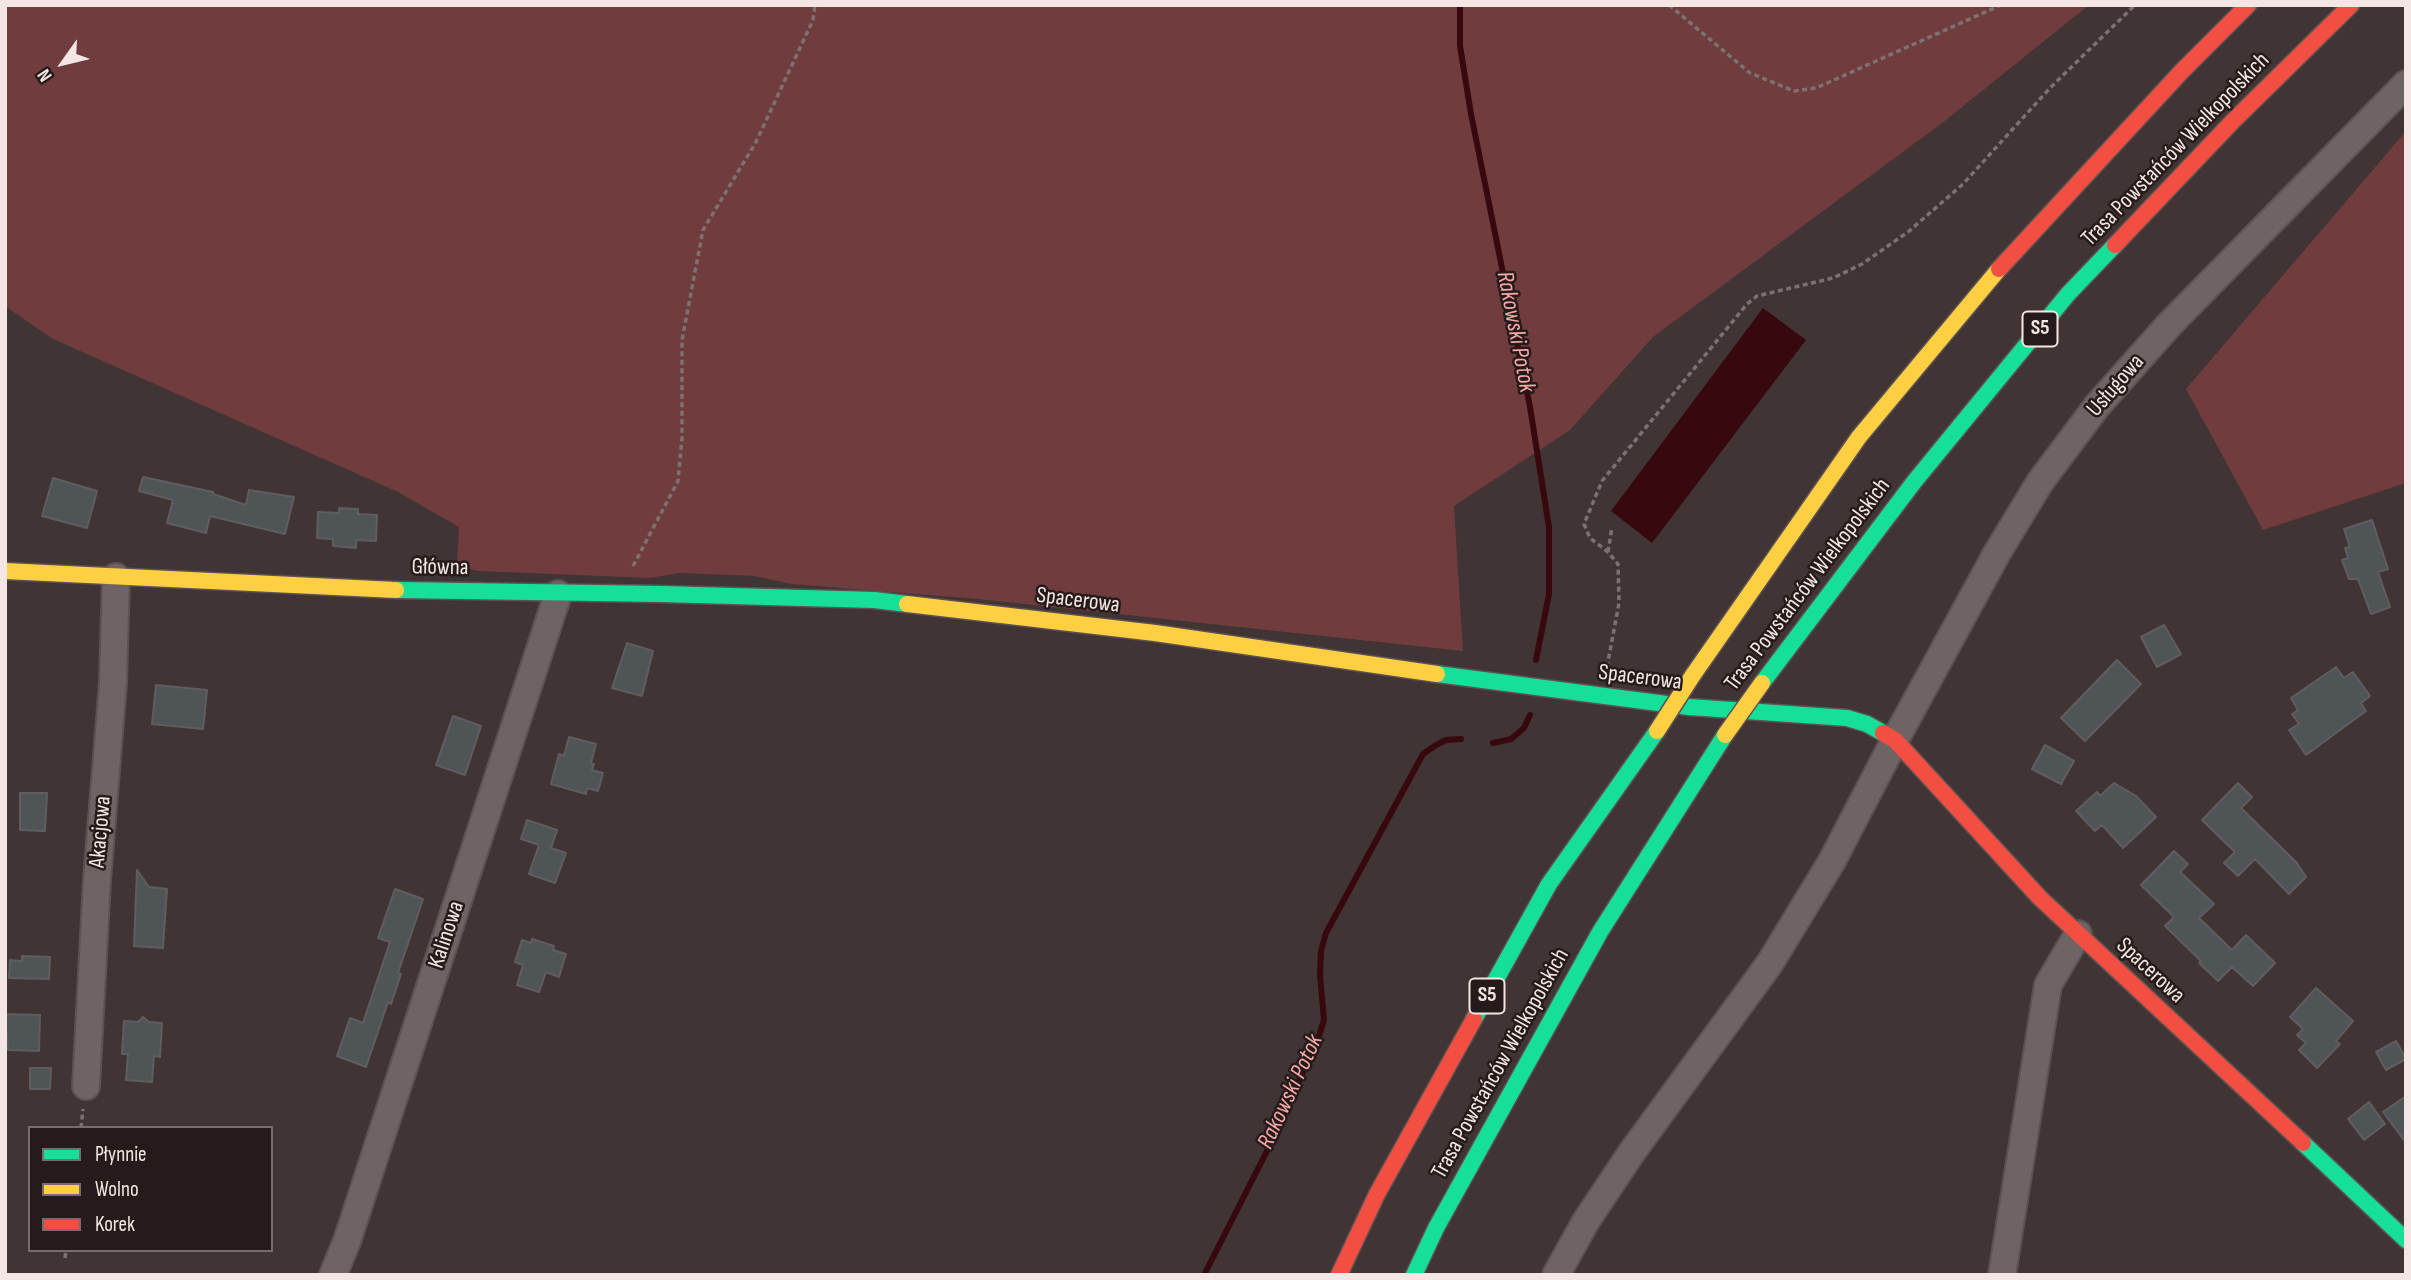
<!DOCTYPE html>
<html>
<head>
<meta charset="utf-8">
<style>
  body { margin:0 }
  #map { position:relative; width:2411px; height:1280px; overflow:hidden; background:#413434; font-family:"Sofia Sans Condensed",sans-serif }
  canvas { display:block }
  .frame { position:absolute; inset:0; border:7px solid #f5e6e6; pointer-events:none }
  .legend { position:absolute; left:28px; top:1126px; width:245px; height:126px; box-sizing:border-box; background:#251b1a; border:2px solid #786c6c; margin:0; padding:9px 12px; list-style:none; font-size:21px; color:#f5e6e6 }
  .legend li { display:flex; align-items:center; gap:14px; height:35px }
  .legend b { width:35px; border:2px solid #786c6c }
  .north { position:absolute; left:28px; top:28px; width:70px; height:70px; -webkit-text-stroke:5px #251b1a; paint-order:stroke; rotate:236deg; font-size:19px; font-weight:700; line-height:28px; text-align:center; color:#f5e6e6 }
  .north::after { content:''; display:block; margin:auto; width:24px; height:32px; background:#f5e6e6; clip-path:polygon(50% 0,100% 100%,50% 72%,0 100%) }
</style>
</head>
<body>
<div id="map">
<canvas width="2411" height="1280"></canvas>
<div class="frame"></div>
<ul class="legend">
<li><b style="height:9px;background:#16e098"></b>Płynnie</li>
<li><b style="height:9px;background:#ffcf43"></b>Wolno</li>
<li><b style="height:9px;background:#f24e42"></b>Korek</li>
</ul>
<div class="north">N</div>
</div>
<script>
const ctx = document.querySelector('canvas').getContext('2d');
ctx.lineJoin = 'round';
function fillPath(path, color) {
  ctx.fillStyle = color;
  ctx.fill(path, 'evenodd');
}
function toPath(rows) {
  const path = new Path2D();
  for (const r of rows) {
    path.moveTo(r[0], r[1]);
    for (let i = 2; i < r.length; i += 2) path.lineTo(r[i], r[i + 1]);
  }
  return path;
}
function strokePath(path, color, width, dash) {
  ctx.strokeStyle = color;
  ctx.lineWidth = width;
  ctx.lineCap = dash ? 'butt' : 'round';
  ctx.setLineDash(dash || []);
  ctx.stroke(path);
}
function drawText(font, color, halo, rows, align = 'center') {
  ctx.font = font + ' "Sofia Sans Condensed",sans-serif';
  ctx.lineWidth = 5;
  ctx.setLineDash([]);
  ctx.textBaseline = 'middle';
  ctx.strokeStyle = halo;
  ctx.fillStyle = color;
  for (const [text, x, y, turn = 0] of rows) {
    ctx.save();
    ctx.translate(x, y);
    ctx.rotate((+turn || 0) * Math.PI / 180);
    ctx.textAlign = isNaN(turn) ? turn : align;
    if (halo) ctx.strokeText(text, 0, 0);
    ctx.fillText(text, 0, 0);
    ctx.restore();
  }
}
fillPath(toPath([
  [5,5,2089,5,1946,120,1653,337,1570,430,1454,506,1463,651,978,599,791,584,755,576,679,573,650,578,478,571,457,566,459,527,396,491,53,339,5,306],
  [2406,131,2406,483,2263,530,2186,389]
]), '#713c3d');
fillPath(toPath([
  [1763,308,1806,340,1652,543,1611,511]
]), '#37090e');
strokePath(toPath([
  [1460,5,1460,46,1471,114,1530,407,1549,527,1549,594,1536,660],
  [1493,743,1511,739,1524,728,1530,715],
  [1204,1275,1267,1151,1318,1039,1324,1020,1320,975,1321,951,1326,933,1423,754,1436,745,1446,740,1461,739]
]), '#37090e', 6);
const building = toPath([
  [143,477,213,492,213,494,246,505,249,490,294,497,285,534,210,516,206,533,167,523,173,500,139,491,143,477],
  [53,478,97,491,87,528,42,516,53,478],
  [339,508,358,509,358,514,377,515,376,541,356,540,356,548,333,546,333,539,317,538,318,512,339,513,339,508],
  [2372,520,2388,569,2378,572,2390,607,2371,614,2358,579,2349,579,2342,560,2348,558,2345,548,2350,547,2344,529,2372,520],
  [2164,625,2181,654,2157,667,2141,637,2164,625],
  [627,643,653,651,642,696,612,688,627,643],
  [2117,660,2141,684,2085,741,2061,718,2117,660],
  [2336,667,2344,678,2353,672,2370,696,2361,703,2366,711,2306,755,2289,730,2299,724,2292,714,2298,710,2291,698,2336,667],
  [156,685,207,690,203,729,152,724,156,685],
  [453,716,481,726,465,775,436,765,453,716],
  [569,737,596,744,591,763,594,764,592,770,603,773,598,791,587,788,586,794,551,784,559,754,564,756,569,737],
  [2045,745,2074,761,2061,784,2032,769,2045,745],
  [2114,783,2136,796,2156,817,2123,848,2102,825,2095,831,2076,811,2097,792,2100,796,2114,783],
  [2238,783,2252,797,2241,808,2297,863,2306,877,2289,894,2255,859,2238,876,2224,863,2235,852,2202,820,2238,783],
  [20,793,47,793,45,831,20,830,20,793],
  [527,820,557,830,551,848,566,853,555,883,529,874,539,845,521,839,527,820],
  [2174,851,2188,864,2180,872,2214,904,2199,918,2232,950,2246,935,2275,963,2253,986,2232,967,2218,981,2199,963,2201,961,2165,926,2174,917,2141,885,2174,851],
  [137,870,149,887,167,889,163,948,134,946,137,870],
  [395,889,423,899,398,973,401,974,391,1004,388,1002,366,1067,337,1056,350,1018,363,1023,390,942,378,938,395,889],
  [532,939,554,946,553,950,566,954,559,977,546,972,539,992,517,985,523,965,515,962,522,940,531,943,532,939],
  [22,956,50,957,49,979,9,978,10,960,22,961,22,956],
  [2316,988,2353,1021,2336,1041,2340,1044,2317,1068,2299,1050,2306,1043,2297,1035,2303,1029,2290,1017,2316,988],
  [5,1014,40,1015,39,1051,8,1050,5,1014],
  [143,1017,149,1022,162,1023,160,1057,154,1056,152,1082,126,1080,128,1054,122,1054,124,1021,138,1022,143,1017],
  [2396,1041,2406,1059,2386,1070,2376,1052,2396,1041],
  [30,1068,51,1068,50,1089,30,1089,30,1068],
  [2406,1096,2406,1143,2383,1112,2406,1096],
  [2369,1102,2385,1124,2364,1140,2348,1119,2369,1102]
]);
fillPath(building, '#4f5457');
strokePath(building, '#5f5d5f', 2);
const street = toPath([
  [86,1086,97,880,113,683,116,577],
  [333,1275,347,1241,558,594],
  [1556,1275,1586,1221,1632,1152,1770,963,1832,861,1895,740,1997,553,2040,482,2097,406,2168,326,2406,84],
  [2002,1275,2048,985,2078,934]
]);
const fast = toPath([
  [396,590,661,594,874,600,907,604],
  [1437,674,1689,707,1847,718,1867,724,1883,733],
  [1762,683,1914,482,2068,294,2115,245],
  [1474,1019,1549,884,1657,731],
  [2303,1143,2406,1240],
  [1414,1275,1436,1228,1600,932,1725,735]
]);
const slow = toPath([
  [5,571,396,590],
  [907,604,1155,633,1437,674],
  [1693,675,1859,437,1999,269]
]);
const jam = toPath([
  [2115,245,2233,121,2351,5],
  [1999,269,2182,71,2248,5],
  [1883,733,1895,740,2040,898,2303,1143],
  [1339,1275,1377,1194,1474,1019]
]);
strokePath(street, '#5c5252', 30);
strokePath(fast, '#5c5252', 19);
strokePath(slow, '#5c5252', 19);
strokePath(jam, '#5c5252', 19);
strokePath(toPath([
  [1669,5,1750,73,1794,91,1816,88,2001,5],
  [1608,552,1612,527],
  [633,566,678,481,682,438,682,340,703,230,756,142,813,20,815,5],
  [1607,667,1619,603,1618,564,1608,552,1590,538,1584,524,1602,481,1747,304,1757,296,1833,278,1862,264,1908,232,1963,184,2050,88,2135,5],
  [81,1128,83,1109],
  [65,1258,66,1250]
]), '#7c7272', 3.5, [5, 3.5]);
strokePath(street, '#6e6464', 26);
strokePath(fast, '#16e098', 16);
strokePath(slow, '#ffcf43', 16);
strokePath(jam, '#f24e42', 16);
const slowBridge = toPath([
  [1657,731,1693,675],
  [1725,735,1762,683]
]);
strokePath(slowBridge, '#5c5252', 19, []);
strokePath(slowBridge, '#ffcf43', 16);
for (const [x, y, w] of [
  [2040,329,35],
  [1487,996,35]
]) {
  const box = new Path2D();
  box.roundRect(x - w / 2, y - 17.5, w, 35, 5);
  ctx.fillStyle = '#251b1a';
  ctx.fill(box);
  strokePath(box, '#f5e6e6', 2);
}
drawText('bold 21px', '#f5e6e6', null, [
  ["S5",2040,329],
  ["S5",1487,996]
]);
drawText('23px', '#f5e6e6', '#251b1a', [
  ["Trasa Powstańców Wielkopolskich",2176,150,-46],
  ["Usługowa",2116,386,-49],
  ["Główna",440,568,1],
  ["Trasa Powstańców Wielkopolskich",1808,585,-53],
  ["Spacerowa",1078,601,7],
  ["Spacerowa",1640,678,7],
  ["Akacjowa",101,832,-85],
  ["Kalinowa",447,935,-72],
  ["Spacerowa",2150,971,43],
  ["Trasa Powstańców Wielkopolskich",1501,1064,-61]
]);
drawText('italic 24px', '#f7a8a7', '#251b1a', [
  ["Rakowski Potok",1515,332,79],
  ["Rakowski Potok",1291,1092,-65]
]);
</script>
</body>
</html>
